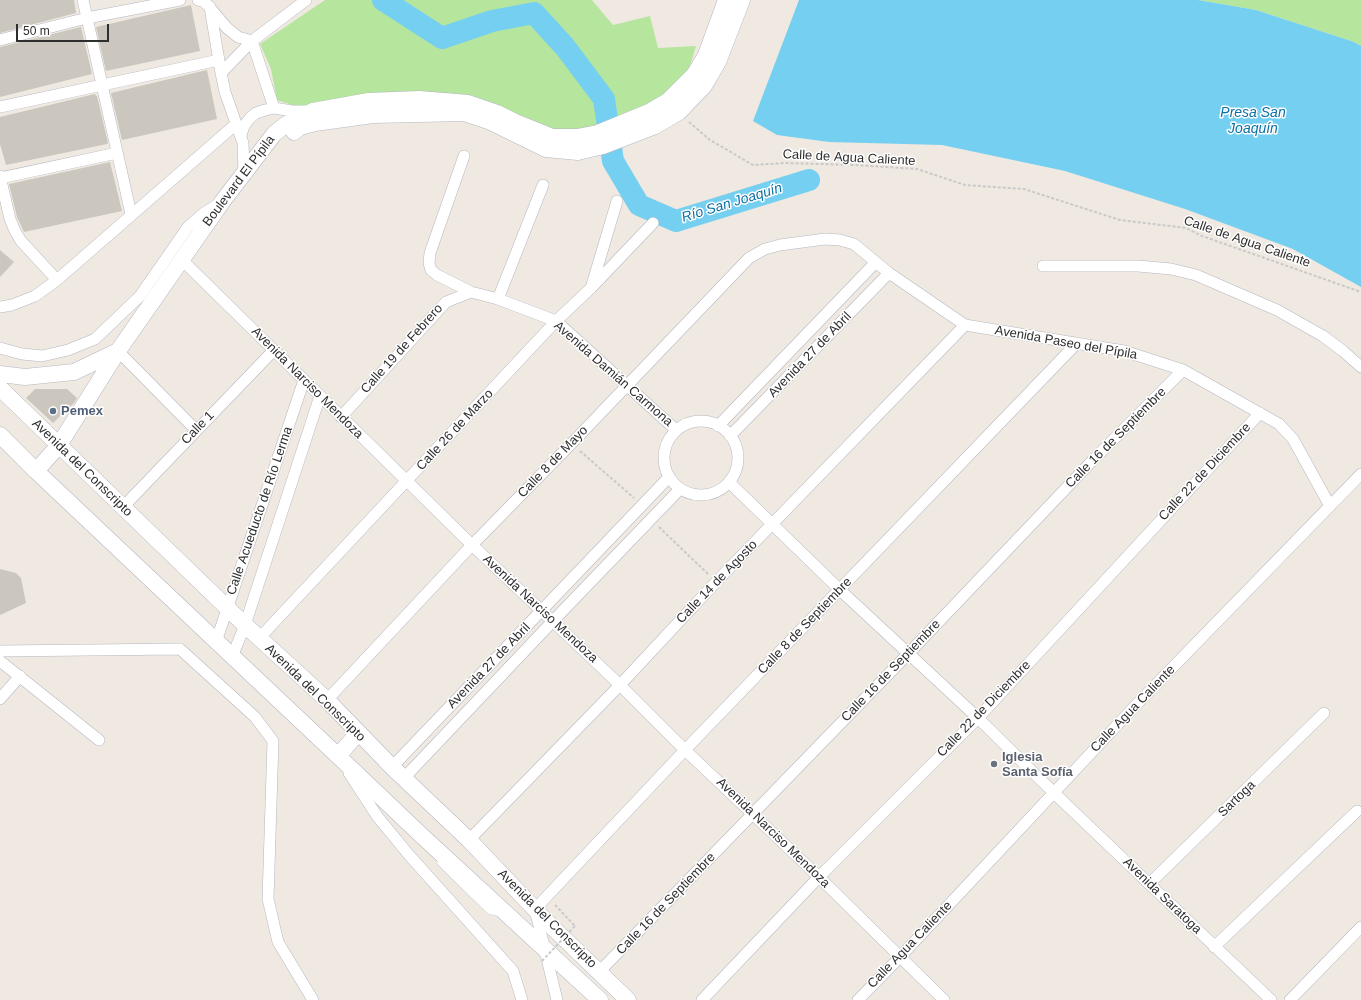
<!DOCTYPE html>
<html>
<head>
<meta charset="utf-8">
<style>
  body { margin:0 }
  #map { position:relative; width:1361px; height:1000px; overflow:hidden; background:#efe9e1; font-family:Helvetica,sans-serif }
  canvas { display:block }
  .scale { position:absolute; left:16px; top:24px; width:93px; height:18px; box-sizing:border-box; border:2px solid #2e2e2e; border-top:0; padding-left:5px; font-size:12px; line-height:14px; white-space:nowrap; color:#2e2e2e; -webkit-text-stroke:3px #fff; paint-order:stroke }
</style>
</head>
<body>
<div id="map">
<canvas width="1361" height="1000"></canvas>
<div class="scale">50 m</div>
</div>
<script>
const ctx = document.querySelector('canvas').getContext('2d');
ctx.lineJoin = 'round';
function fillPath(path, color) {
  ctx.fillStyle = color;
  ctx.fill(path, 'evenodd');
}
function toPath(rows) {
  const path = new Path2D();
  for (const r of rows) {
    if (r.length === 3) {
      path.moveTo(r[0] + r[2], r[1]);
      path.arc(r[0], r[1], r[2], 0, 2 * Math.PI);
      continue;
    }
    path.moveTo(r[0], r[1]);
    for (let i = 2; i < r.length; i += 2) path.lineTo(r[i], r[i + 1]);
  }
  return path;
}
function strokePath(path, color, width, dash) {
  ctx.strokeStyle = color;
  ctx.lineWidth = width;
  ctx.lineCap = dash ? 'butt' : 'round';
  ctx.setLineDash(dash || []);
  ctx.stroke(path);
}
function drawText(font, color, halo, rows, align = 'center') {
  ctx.font = font + ' Helvetica,sans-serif';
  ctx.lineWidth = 3;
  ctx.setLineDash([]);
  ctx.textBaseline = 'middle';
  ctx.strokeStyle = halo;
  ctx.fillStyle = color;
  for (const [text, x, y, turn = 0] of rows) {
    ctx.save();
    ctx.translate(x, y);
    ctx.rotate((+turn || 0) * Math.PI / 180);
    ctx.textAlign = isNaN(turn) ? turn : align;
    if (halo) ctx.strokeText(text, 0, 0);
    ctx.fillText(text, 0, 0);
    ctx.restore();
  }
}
fillPath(toPath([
  [325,0,592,0,613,25,650,16,658,48,696,46,687,76,649,109,627,117,565,134,506,114,298,107,277,100,271,69,260,44],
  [1198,0,1361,0,1361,46,1354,42,1256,10]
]), '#b6e59e');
fillPath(toPath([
  [799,0,1198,0,1256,10,1354,42,1361,46,1361,287,1293,249,1185,209,1065,171,942,145,829,142,777,135,753,121]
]), '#75cff0');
strokePath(toPath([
  [383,0,442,38,492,21,534,13,565,47,604,99,613,161,639,205,676,221,809,180]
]), '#75cff0', 22);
fillPath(toPath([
  [0,0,74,0,76,13,0,33],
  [191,5,200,51,106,71,96,27],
  [81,27,92,74,0,97,0,47],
  [207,70,217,119,122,140,111,93],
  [95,94,96,96,97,96,108,143,107,144,6,165,0,144,0,117],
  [110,162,122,211,24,232,17,217,9,184],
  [0,250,14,262,0,277],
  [35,389,67,389,77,398,74,403,53,423,26,398],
  [0,569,16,573,21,578,26,603,0,615]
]), '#cbc7bf');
const lane = toPath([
  [440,863,489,911,498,913]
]);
const street = toPath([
  [83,0,131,214],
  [198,0,203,1,210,7,221,73,225,92,243,143,244,172,247,173],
  [210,8,227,28,238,37,252,41,274,108],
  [0,40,87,18,180,0],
  [221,73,252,41,306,0],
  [0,107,219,60],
  [241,135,244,126,250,118,256,113,265,110,274,108,292,111,309,111],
  [464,156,430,253,429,263,431,270,437,275,471,292,498,299,556,321,676,430],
  [0,176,10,219,15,231,21,241,57,280],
  [0,178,117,153],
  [181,259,472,545,620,685,685,750,819,877,944,1000],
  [1043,266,1138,266,1171,269,1196,275,1277,310,1323,336,1343,351,1361,367],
  [592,285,617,201],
  [498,299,543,185],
  [0,307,12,305,35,296,57,280,236,124],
  [0,348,22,354,42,356,68,350,95,339,140,296,188,227,204,213,217,205],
  [118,351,196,430],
  [341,417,446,302,471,292],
  [701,458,37],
  [718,426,876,262],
  [730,436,889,273],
  [729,482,840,590,978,718,1053,792,1271,1000],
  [123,507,274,350],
  [259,639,265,632,556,321,591,288,653,223],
  [216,642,304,380],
  [0,651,180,649,255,717,273,741,268,899,278,942,313,1000],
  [232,657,245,625,320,396],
  [0,661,99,740],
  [0,699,20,676],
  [327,700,472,545,572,443,749,258,765,249,780,245,825,239,840,240,854,244,889,273,965,325,1124,351,1183,370,1279,424,1293,439,1330,506],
  [392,767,669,477],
  [349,773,377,816,409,855,513,971,522,1000],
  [404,778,553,621,680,489],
  [469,840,620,685,716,582,965,325],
  [1149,884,1324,713],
  [1214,947,1357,811],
  [599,972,908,654,1092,461,1183,370],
  [557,1000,535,909,685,750,1077,343],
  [702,1000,819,877,978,718,1260,413],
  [858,1000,900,957,1135,706,1361,474],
  [1290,1000,1361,927]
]);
const secondary = toPath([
  [294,132,300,127,315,123,373,115,464,113,491,122,546,149,578,152,603,146,655,126,679,112,704,86,718,62,742,0],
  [0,374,25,377,74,372,118,351],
  [0,388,245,625,327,700,392,767,469,840,547,922,628,1000],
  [0,435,36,471,338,756,421,835,600,1000],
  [36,471,59,445,118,351,222,202,274,134,285,125,313,111,369,101,419,99,468,103,497,113,515,122,552,137,577,137,598,133,649,112,668,101,694,75,706,55,726,0],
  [338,756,358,733]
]);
strokePath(lane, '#b4b7c1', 6);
strokePath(street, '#b4b7c1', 12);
strokePath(secondary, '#b4b7c1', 17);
strokePath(toPath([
  [689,122,710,140,753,165,785,163,854,165,917,169,965,185,1024,189,1120,220,1186,228,1202,236,1361,292],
  [580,451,634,498],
  [659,527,708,574],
  [555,905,575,926]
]), '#c9c9c9', 2, [3, 2]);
strokePath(lane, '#fff', 5.5);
strokePath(street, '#fff', 11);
strokePath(secondary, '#fff', 16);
strokePath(toPath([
  [542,961,575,926]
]), '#c9c9c9', 2, [3, 2]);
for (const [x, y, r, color] of [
  [53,411,4,"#5c6f8a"],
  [994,764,4,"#6b7280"]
]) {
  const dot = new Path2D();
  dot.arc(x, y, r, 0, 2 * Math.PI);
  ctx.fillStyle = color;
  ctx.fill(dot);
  strokePath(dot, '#fff', 1.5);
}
drawText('13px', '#2e2e2e', '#fff', [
  ["Calle de Agua Caliente",849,158,3],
  ["Boulevard El Pípila",239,181,-53],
  ["Calle de Agua Caliente",1247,242,19],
  ["Avenida Paseo del Pípila",1066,343,10],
  ["Calle 19 de Febrero",402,349,-48],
  ["Avenida 27 de Abril",810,355,-46],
  ["Avenida Damián Carmona",613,374,41],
  ["Avenida Narciso Mendoza",307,383,45],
  ["Calle 1",198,428,-46],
  ["Calle 26 de Marzo",455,430,-47],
  ["Calle 16 de Septiembre",1116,438,-45],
  ["Calle 8 de Mayo",553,462,-46],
  ["Avenida del Conscripto",82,468,44],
  ["Calle 22 de Diciembre",1205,472,-47],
  ["Calle Acueducto de Río Lerma",260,511,-71],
  ["Calle 14 de Agosto",717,582,-46],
  ["Avenida Narciso Mendoza",540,609,43],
  ["Calle 8 de Septiembre",805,626,-46],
  ["Avenida 27 de Abril",489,666,-46],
  ["Calle 16 de Septiembre",891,671,-46],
  ["Avenida del Conscripto",315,693,44],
  ["Calle 22 de Diciembre",984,709,-46],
  ["Calle Agua Caliente",1133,709,-46],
  ["Sartoga",1237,799,-44],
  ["Avenida Narciso Mendoza",773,833,44],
  ["Avenida Saratoga",1162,896,44],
  ["Calle 16 de Septiembre",666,904,-46],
  ["Avenida del Conscripto",547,919,45],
  ["Calle Agua Caliente",910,945,-46]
]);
drawText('bold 13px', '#4e5e75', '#fff', [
  ["Pemex",61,411]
], 'left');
drawText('bold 13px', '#5b616d', '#fff', [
  ["Iglesia",1002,757],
  ["Santa Sofía",1002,772]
], 'left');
drawText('italic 14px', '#0d6fa3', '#fff', [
  ["Presa San",1253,113],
  ["Joaquín",1253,129],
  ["Río San Joaquín",732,203,-17]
]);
</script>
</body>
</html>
